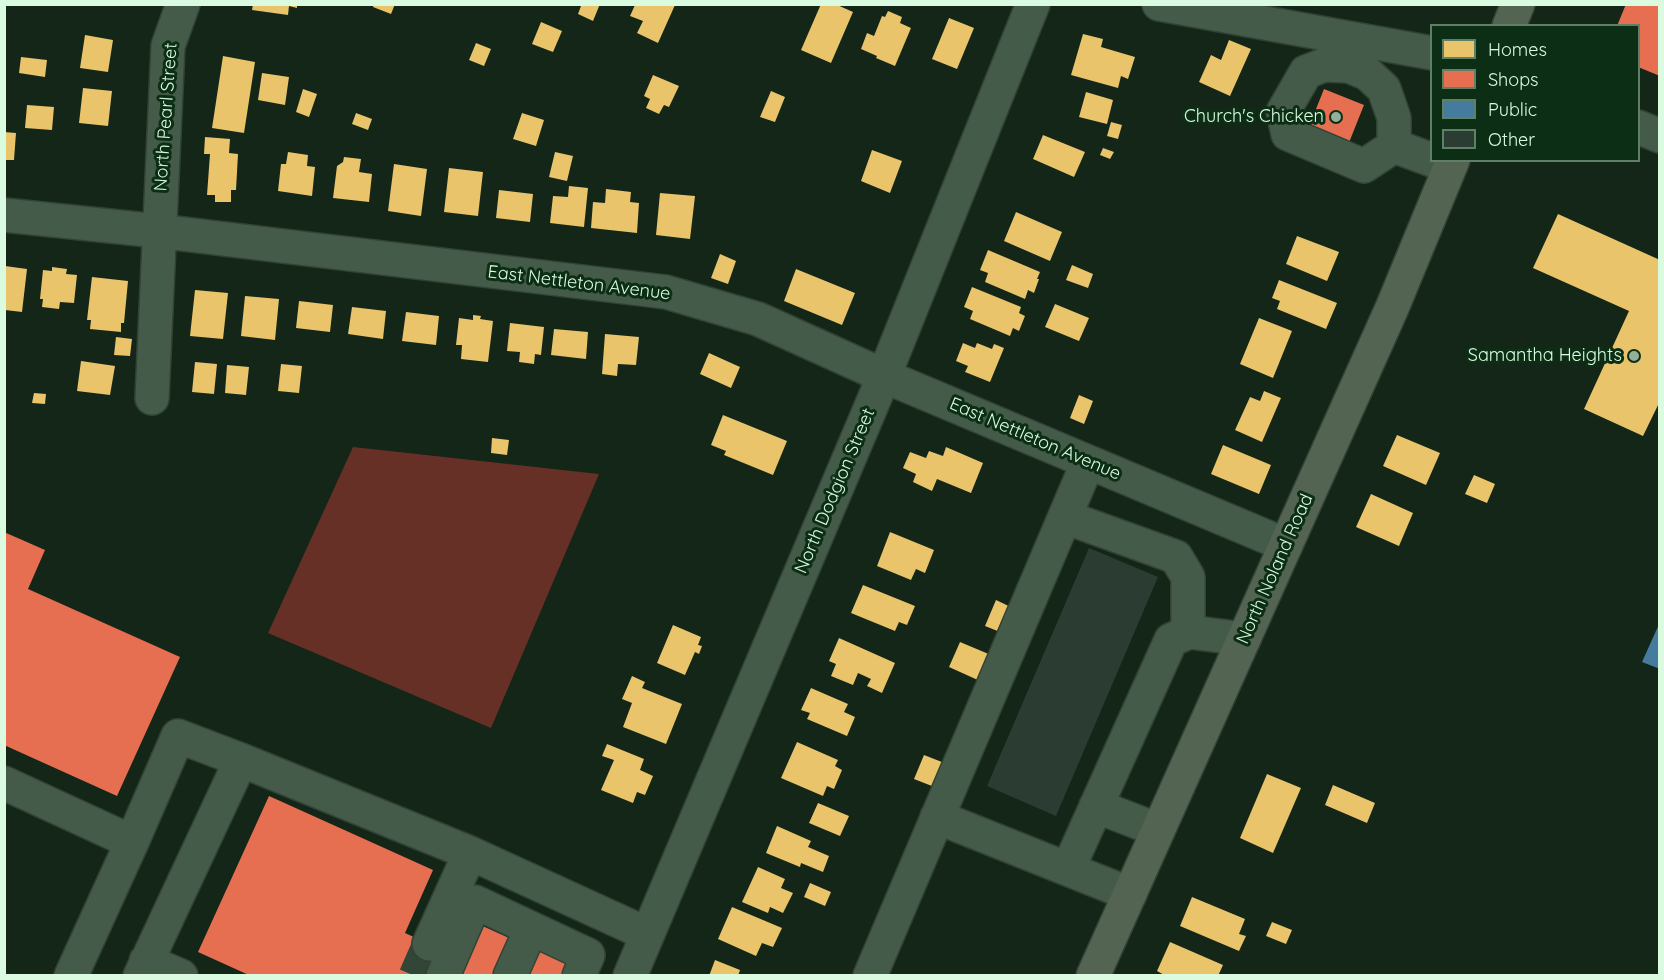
<!DOCTYPE html>
<html>
<head>
<meta charset="utf-8">
<style>
  body { margin:0 }
  #map { position:relative; width:1664px; height:980px; overflow:hidden; background:#132618; font-family:Quicksand,sans-serif }
  canvas { display:block }
  .frame { position:absolute; inset:0; border:6px solid #dafbdf; pointer-events:none }
  .legend { position:absolute; left:1430px; top:24px; width:210px; height:138px; box-sizing:border-box; background:#0b2e15; border:2px solid #5e8066; margin:0; padding:8px 10px; list-style:none; font-size:18px; color:#dafbdf }
  .legend li { display:flex; align-items:center; gap:12px; height:30px }
  .legend b { width:30px; border:2px solid #5e8066 }
</style>
</head>
<body>
<div id="map">
<canvas width="1664" height="980"></canvas>
<div class="frame"></div>
<ul class="legend">
<li><b style="height:16px;background:#e9c46a"></b>Homes</li>
<li><b style="height:16px;background:#e76f51"></b>Shops</li>
<li><b style="height:16px;background:#457b9d"></b>Public</li>
<li><b style="height:16px;background:#2b3c32"></b>Other</li>
</ul>
</div>
<script>
const ctx = document.querySelector('canvas').getContext('2d');
ctx.lineJoin = 'round';
function fillPath(path, color) {
  ctx.fillStyle = color;
  ctx.fill(path, 'evenodd');
}
function toPath(rows) {
  const path = new Path2D();
  for (const r of rows) {
    path.moveTo(r[0], r[1]);
    for (let i = 2; i < r.length; i += 2) path.lineTo(r[i], r[i + 1]);
  }
  return path;
}
function strokePath(path, color, width, dash) {
  ctx.strokeStyle = color;
  ctx.lineWidth = width;
  ctx.lineCap = dash ? 'butt' : 'round';
  ctx.setLineDash(dash || []);
  ctx.stroke(path);
}
function drawText(font, color, halo, rows, align = 'center') {
  ctx.font = font + ' Quicksand,sans-serif';
  ctx.lineWidth = 6;
  ctx.setLineDash([]);
  ctx.textBaseline = 'middle';
  ctx.strokeStyle = halo;
  ctx.fillStyle = color;
  for (const [text, x, y, turn = 0] of rows) {
    ctx.save();
    ctx.translate(x, y);
    ctx.rotate((+turn || 0) * Math.PI / 180);
    ctx.textAlign = isNaN(turn) ? turn : align;
    if (halo) ctx.strokeText(text, 0, 0);
    ctx.fillText(text, 0, 0);
    ctx.restore();
  }
}
fillPath(toPath([
  [353,447,599,474,491,728,268,633]
]), '#673026');
fillPath(toPath([
  [253,4,289,4,297,5,297,8,289,6,288,15,252,10],
  [374,4,395,4,391,14,373,7],
  [578,4,600,4,593,21,578,14,581,6],
  [821,4,835,4,853,12,831,63,801,50],
  [635,5,675,5,658,43,637,33,643,21,630,16],
  [888,11,902,17,900,23,911,28,895,66,876,58,877,56,861,49,867,33,874,36,882,16,885,17],
  [949,18,974,28,957,69,932,59],
  [541,22,562,31,553,52,532,44],
  [1083,34,1103,39,1101,47,1135,57,1128,79,1121,76,1118,88,1071,75],
  [85,35,113,40,108,72,80,68],
  [1229,40,1251,49,1230,96,1199,82,1211,55,1221,60],
  [476,43,491,49,484,66,469,60],
  [223,56,255,62,244,133,212,128],
  [21,57,47,60,45,77,19,73],
  [262,73,289,77,285,105,258,100],
  [653,75,679,86,669,107,664,105,659,114,646,108,650,99,644,96],
  [83,88,112,91,108,126,79,123],
  [303,89,317,94,309,117,296,112],
  [771,91,785,97,775,122,760,117],
  [1086,92,1113,100,1107,124,1079,117],
  [27,105,54,107,52,130,25,128],
  [356,113,372,119,368,130,352,124],
  [522,113,544,120,536,146,513,139],
  [1111,122,1122,125,1118,139,1107,136],
  [4,132,16,133,14,160,4,160],
  [1043,135,1085,152,1074,177,1033,159],
  [205,137,230,139,229,153,238,154,236,190,231,190,231,202,215,202,215,195,207,195,210,154,204,154],
  [1103,148,1114,152,1110,159,1100,155],
  [872,150,902,161,890,193,861,181],
  [288,152,308,155,307,166,315,167,312,196,278,191,281,164,286,164],
  [555,152,573,156,567,181,549,177],
  [344,157,361,159,359,172,372,174,369,202,333,198,337,166,343,162],
  [394,164,427,169,421,216,388,211],
  [449,168,483,172,478,216,444,212],
  [569,186,588,188,584,227,550,223,553,196,568,197],
  [606,189,631,192,630,202,639,203,637,233,591,228,593,202,605,203],
  [499,190,533,194,530,222,496,218],
  [660,193,695,196,690,239,656,235],
  [1016,212,1062,232,1050,261,1004,241],
  [1558,214,1660,260,1660,401,1643,436,1584,409,1629,311,1533,268],
  [1297,236,1339,252,1327,281,1286,264],
  [988,250,1040,272,1037,279,1039,279,1034,293,1028,290,1025,299,985,282,988,273,980,270],
  [720,254,736,261,728,284,711,278],
  [1072,265,1093,274,1088,288,1066,280],
  [5,266,27,269,22,312,5,310],
  [52,267,67,269,66,274,77,275,74,303,60,302,59,309,42,307,43,299,40,299,43,270,52,271],
  [796,269,855,293,842,325,784,301],
  [92,277,128,281,124,323,121,323,121,332,90,329,91,320,87,320],
  [1279,280,1337,303,1326,329,1277,309,1280,301,1272,298],
  [972,287,1021,307,1019,313,1025,316,1019,331,1013,328,1010,336,970,319,973,311,964,307],
  [195,290,228,293,223,339,190,336],
  [245,296,279,299,275,340,241,336],
  [299,301,333,305,330,332,296,328],
  [1055,304,1089,318,1079,341,1045,327],
  [352,307,386,311,383,339,348,334],
  [406,312,439,316,436,345,402,341],
  [473,315,481,316,480,319,493,321,488,362,461,359,462,345,456,345,459,318,473,320],
  [1259,318,1292,331,1273,378,1240,364],
  [510,323,544,327,541,355,535,354,534,364,519,362,520,352,507,351],
  [554,329,588,332,586,359,551,355],
  [605,334,639,337,636,365,618,364,617,376,602,374],
  [116,337,132,339,130,356,114,355],
  [963,343,975,348,977,343,992,349,994,344,1004,348,990,382,965,372,968,366,956,361],
  [709,353,740,367,731,388,700,374],
  [81,361,115,366,110,395,77,391],
  [195,362,217,364,214,394,192,392],
  [281,364,302,366,299,393,278,391],
  [227,365,249,367,246,395,225,393],
  [1264,391,1281,398,1262,442,1235,430,1250,397,1260,401],
  [34,393,46,394,45,404,32,403],
  [1079,395,1093,401,1084,424,1070,418],
  [723,415,787,441,773,475,724,455,726,451,711,445],
  [1397,435,1440,453,1426,485,1383,466],
  [492,438,509,440,507,455,491,453],
  [1223,445,1271,465,1259,494,1211,474],
  [946,447,983,463,971,493,937,479,932,491,913,482,916,474,903,468,910,452,926,458,929,451,943,456],
  [1474,475,1495,484,1487,503,1465,494],
  [1371,494,1413,513,1399,546,1356,527],
  [890,532,934,550,925,573,916,569,911,580,877,566],
  [863,585,915,606,907,625,899,622,895,631,851,613],
  [996,600,1015,609,1005,634,985,626],
  [673,625,701,637,698,645,702,646,699,654,695,652,685,675,657,663],
  [839,638,895,663,882,693,867,686,871,679,858,673,853,685,831,676,836,664,829,661],
  [960,642,991,655,980,681,949,667],
  [632,676,645,682,642,688,682,704,666,744,623,727,632,703,622,699],
  [811,688,848,704,844,712,855,717,847,736,807,719,810,713,801,710],
  [797,742,838,760,835,766,842,770,834,789,827,786,823,796,781,778],
  [607,744,644,759,640,770,653,776,645,795,637,792,633,803,601,790,614,760,602,756],
  [924,755,947,764,937,788,914,779],
  [1267,774,1301,788,1273,853,1240,838],
  [1333,785,1375,803,1367,823,1325,805],
  [818,803,849,816,840,836,809,823],
  [777,826,811,841,808,847,829,856,823,872,801,863,800,867,766,853],
  [758,867,785,879,781,888,793,893,783,913,770,907,768,913,742,902],
  [810,883,831,892,825,906,804,897],
  [1192,897,1245,919,1239,934,1246,936,1239,951,1180,926],
  [732,907,782,928,773,947,762,943,756,956,718,939],
  [1272,922,1292,930,1286,944,1266,936],
  [1170,942,1223,965,1218,976,1166,976,1157,971],
  [715,960,740,970,738,976,709,976]
]), '#e9c46a');
fillPath(toPath([
  [1626,4,1660,4,1660,76,1638,67,1638,26,1617,26],
  [1324,89,1364,105,1348,145,1308,129],
  [4,532,45,550,28,589,180,657,117,796,4,745],
  [269,796,433,870,405,933,440,949,428,976,251,976,198,952],
  [476,923,509,938,492,976,453,976],
  [535,947,567,961,561,976,522,976]
]), '#e76f51');
fillPath(toPath([
  [1660,622,1660,669,1642,662]
]), '#457b9d');
fillPath(toPath([
  [1089,548,1158,577,1056,816,987,786]
]), '#2b3c32');
strokePath(toPath([
  [415,976,429,944]
]), '#314636', 33, [33, 16]);
const minor = toPath([
  [1159,4,1432,53],
  [1355,45,1349,66,1368,74,1384,89,1394,118,1394,146,1432,160],
  [1349,66,1324,65,1306,72,1283,112,1288,134,1364,166,1394,146],
  [1638,127,1660,136],
  [4,215,158,231,666,292,758,319,884,376,1286,545],
  [152,398,168,46,183,4],
  [1065,517,1176,557,1188,577,1188,632],
  [4,783,132,842,178,736,241,760],
  [1096,806,1158,830],
  [937,817,1130,894],
  [1068,869,1171,640,1189,632,1244,639],
  [429,944,470,853],
  [146,961,181,976],
  [71,976,132,842],
  [140,976,241,760,470,853,647,934],
  [443,976,475,902,588,955,579,976],
  [510,976,531,929],
  [630,976,884,376,1033,4],
  [870,976,1088,462]
]);
const major = toPath([
  [1509,26,1518,4],
  [1093,976,1392,308,1453,160]
]);
strokePath(minor, '#324235', 36);
strokePath(major, '#324235', 36);
strokePath(minor, '#455b4a', 33);
strokePath(major, '#546453', 33);
for (const [x, y, r, color] of [
  [1336,117,6,"#94b099"],
  [1634,356,6,"#94b099"]
]) {
  const dot = new Path2D();
  dot.arc(x, y, r, 0, 2 * Math.PI);
  ctx.fillStyle = color;
  ctx.fill(dot);
  strokePath(dot, '#0b2e15', 2);
}
drawText('18px', '#dafbdf', '#0b2e15', [
  ["North Pearl Street",166,117,-86],
  ["East Nettleton Avenue",579,283,7],
  ["East Nettleton Avenue",1035,439,23],
  ["North Dodgion Street",835,491,-67],
  ["North Noland Road",1275,569,-66]
]);
drawText('18px', '#dafbdf', '#0b2e15', [
  ["Church's Chicken",1324,117],
  ["Samantha Heights",1622,356]
], 'right');
</script>
</body>
</html>
